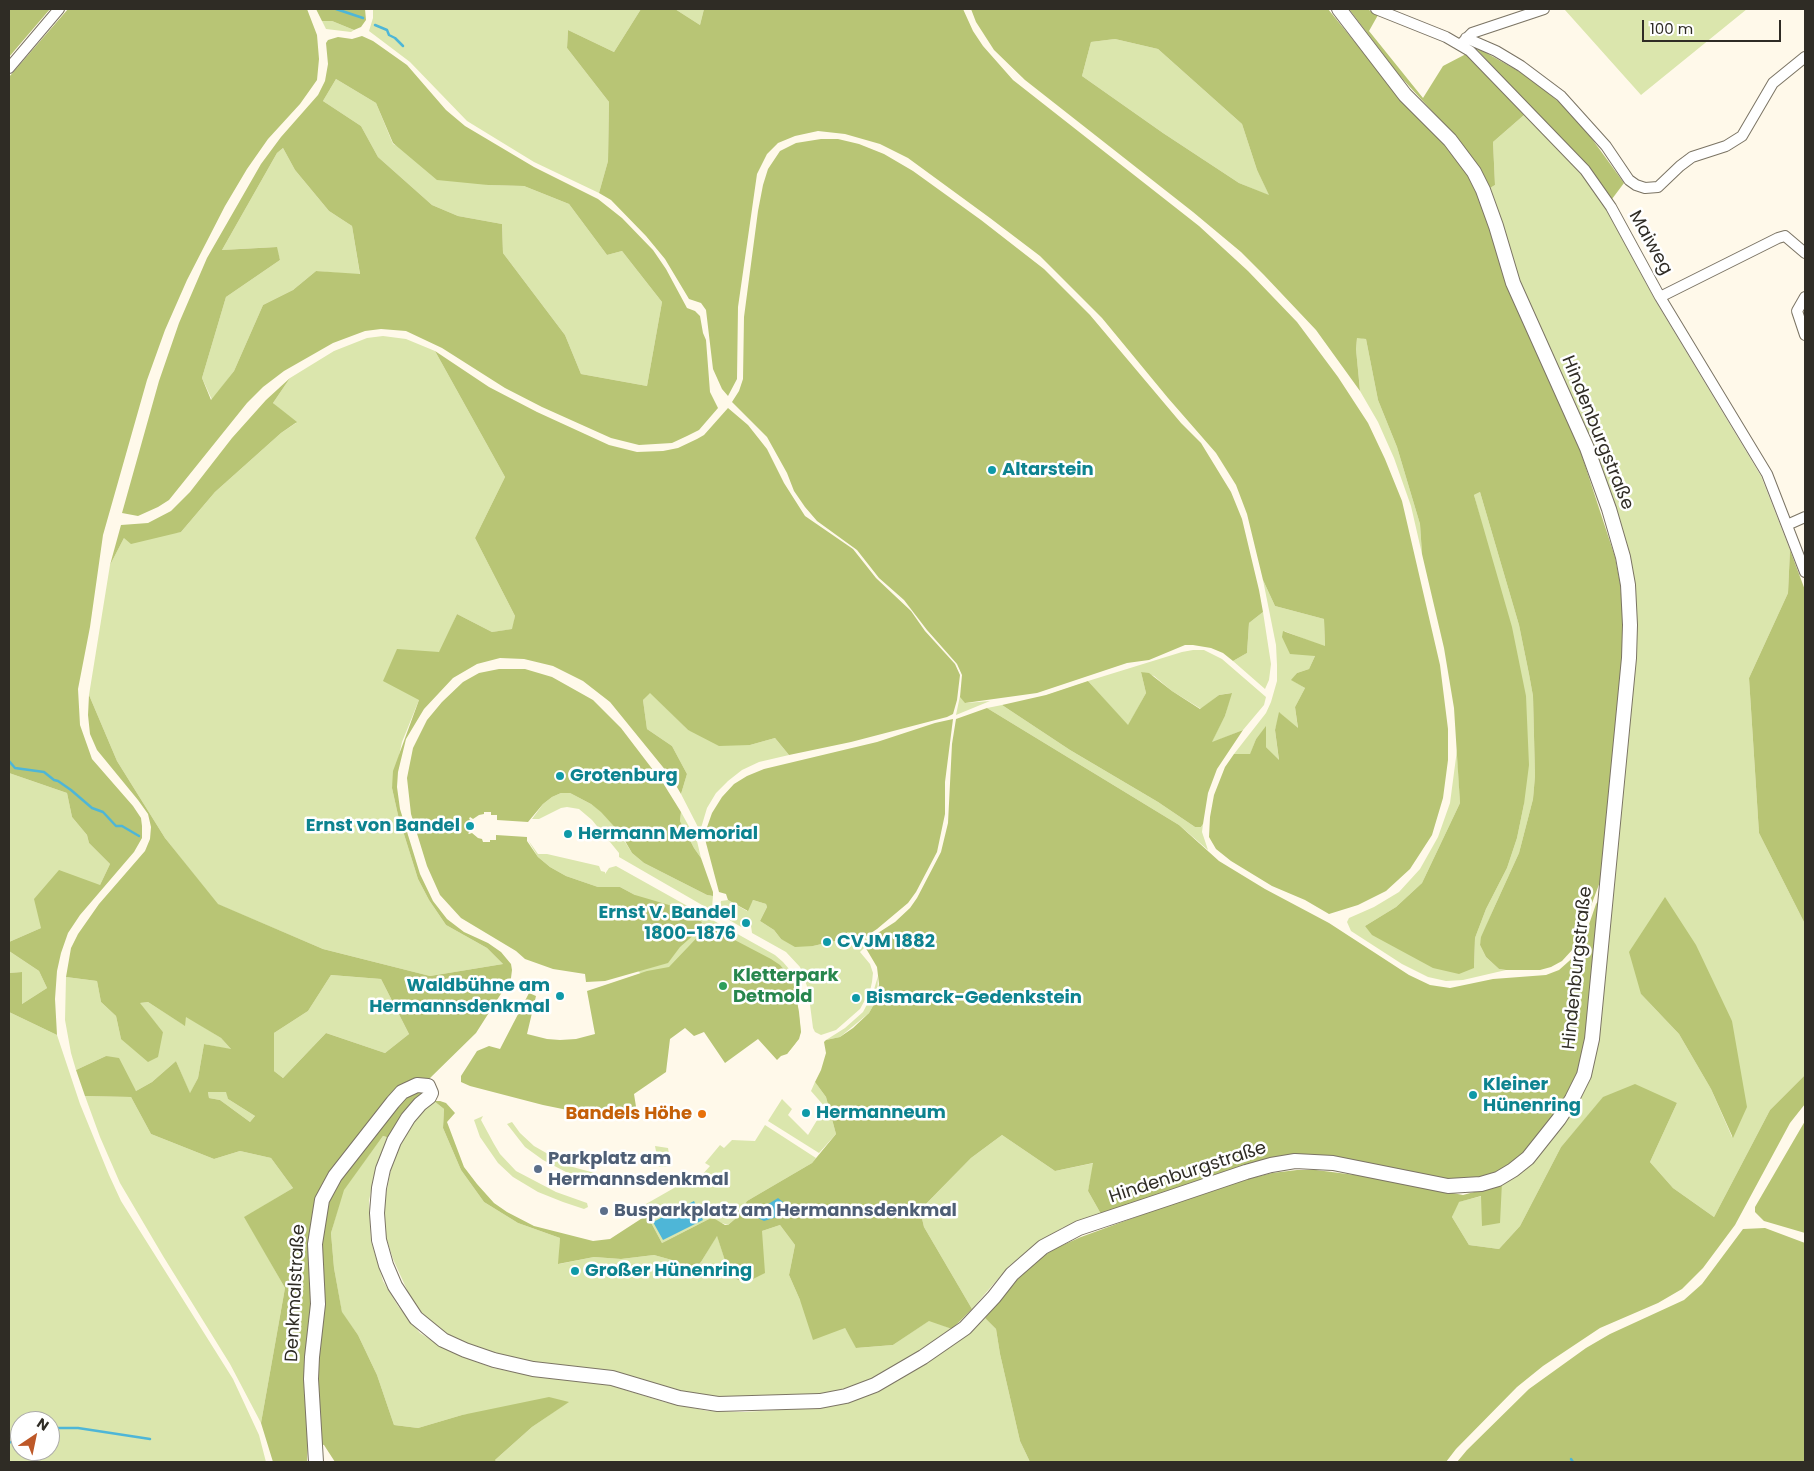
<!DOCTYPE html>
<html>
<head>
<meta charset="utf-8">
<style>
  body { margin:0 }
  #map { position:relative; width:1814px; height:1471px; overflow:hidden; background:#fff9ea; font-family:Poppins,sans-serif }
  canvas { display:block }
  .frame { position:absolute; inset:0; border:10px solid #2f2c25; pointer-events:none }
  .north { position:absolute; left:10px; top:1411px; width:50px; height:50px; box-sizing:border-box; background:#fff; border:1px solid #acaba8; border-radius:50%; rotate:34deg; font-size:14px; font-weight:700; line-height:20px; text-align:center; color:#2f2c25 }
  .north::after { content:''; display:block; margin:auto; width:18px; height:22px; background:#bd5828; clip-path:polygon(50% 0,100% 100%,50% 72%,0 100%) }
  .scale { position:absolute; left:1642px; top:20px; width:139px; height:22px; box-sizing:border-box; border:2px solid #2f2c25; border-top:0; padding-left:6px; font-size:15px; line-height:18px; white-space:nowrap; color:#2f2c25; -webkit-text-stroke:4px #fff; paint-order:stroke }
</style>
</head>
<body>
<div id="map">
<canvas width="1814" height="1471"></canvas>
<div class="frame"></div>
<div class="north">N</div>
<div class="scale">100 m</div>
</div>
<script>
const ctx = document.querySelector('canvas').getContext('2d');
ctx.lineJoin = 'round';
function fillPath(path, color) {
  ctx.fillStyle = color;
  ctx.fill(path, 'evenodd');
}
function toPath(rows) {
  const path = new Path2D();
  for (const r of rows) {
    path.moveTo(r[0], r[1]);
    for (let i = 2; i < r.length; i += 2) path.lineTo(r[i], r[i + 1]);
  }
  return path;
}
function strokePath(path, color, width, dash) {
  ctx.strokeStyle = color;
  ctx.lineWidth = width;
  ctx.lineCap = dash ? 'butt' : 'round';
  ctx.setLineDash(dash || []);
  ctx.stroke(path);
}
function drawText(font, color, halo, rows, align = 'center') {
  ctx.font = font + ' Poppins,sans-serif';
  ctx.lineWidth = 5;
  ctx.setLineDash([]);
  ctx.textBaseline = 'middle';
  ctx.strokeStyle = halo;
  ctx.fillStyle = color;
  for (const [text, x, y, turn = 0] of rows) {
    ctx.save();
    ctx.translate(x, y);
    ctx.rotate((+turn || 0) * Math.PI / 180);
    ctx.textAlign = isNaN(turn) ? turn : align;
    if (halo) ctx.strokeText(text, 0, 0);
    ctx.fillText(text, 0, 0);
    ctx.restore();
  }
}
fillPath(toPath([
  [373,9,641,9,614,52,568,30,567,48,609,102,608,161,599,193,534,162,467,121,410,62,369,31,373,18],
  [675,9,704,9,700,25],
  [1568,9,1747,9,1641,95,1565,10],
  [322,21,332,21,354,30,351,32,326,29],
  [1115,39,1158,49,1242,124,1257,170,1270,196,1239,183,1163,133,1082,76,1091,42],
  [336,79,376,103,393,144,488,185,524,186,569,204,607,255,622,251,662,302,647,386,581,374,565,335,503,253,502,224,458,216,432,205,378,157,361,126,323,101],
  [1524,115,1582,173,1605,207,1655,300,1761,476,1790,550,1788,593,1749,678,1759,833,1805,924,1805,1075,1770,1110,1714,1217,1673,1188,1650,1162,1677,1103,1603,1098,1561,1147,1520,1226,1499,1249,1469,1245,1452,1217,1458,1202,1482,1196,1516,1175,1533,1163,1551,1141,1576,1103,1600,1008,1629,556,1616,509,1593,446,1520,283,1503,225,1490,188,1495,185,1493,142],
  [1641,994,1732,1021,1732,1137,1711,1089,1679,1034],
  [283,148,295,170,329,211,352,226,360,275,316,271,293,290,263,305,234,371,212,400,202,378,226,297,280,260,276,247,222,250,277,153],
  [383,336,406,339,435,351,505,477,475,538,515,616,513,629,492,632,457,614,419,700,402,742,392,788,398,815,418,879,429,900,446,925,487,948,503,964,430,976,323,949,217,904,165,838,117,761,89,695,110,565,124,538,181,532,215,492,281,433,296,423,273,403,290,378,334,351,367,338],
  [1357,337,1366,339,1378,400,1397,447,1420,524,1422,554,1411,506,1394,458,1378,422,1360,391,1356,349],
  [1480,492,1519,625,1529,674,1533,696,1535,776,1533,799,1519,853,1493,910,1482,937,1480,945,1486,957,1499,969,1506,970,1463,980,1446,981,1428,977,1402,964,1351,931,1347,922,1349,918,1374,907,1399,892,1420,869,1438,837,1450,803,1457,750,1460,803,1422,883,1396,907,1365,926,1474,968,1475,938,1486,909,1507,868,1517,838,1524,804,1482,525,1474,495],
  [1263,580,1275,606,1324,619,1325,647,1284,631,1315,656,1309,669,1297,673,1292,680,1305,688,1295,707,1298,729,1280,713,1275,730,1279,761,1266,747,1266,727,1256,739,1250,755,1234,754,1266,713,1271,702,1277,681,1277,665,1276,645],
  [1263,612,1271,664,1269,680,1265,689,1233,661,1247,653,1249,623],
  [1193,650,1204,650,1222,659,1266,697,1264,705,1243,730,1211,743,1225,716,1231,693,1219,695,1201,709,1172,691,1154,676,1141,672,1146,693,1128,726,1088,681,1182,652],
  [650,692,688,730,750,745,775,738,789,755,759,762,742,770,728,781,716,793,707,808,701,828,699,829,681,794,687,774,672,746,647,729,643,700],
  [960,696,966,703,990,701,956,715],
  [1002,705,1070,750,1158,802,1195,827,1201,827,1203,824,1202,832,1208,850,1179,825,987,708],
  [9,773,67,793,72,817,87,835,89,843,110,864,100,885,41,928,9,942],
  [561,793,570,793,591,804,601,811,617,829,632,853,644,863,707,895,713,896,712,907,709,909,619,857,619,853,592,820,579,809,567,807,561,808,539,819,532,819,543,804,552,797],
  [681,812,697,841,701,858,694,848,680,821],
  [528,840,538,854,547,854,599,866,601,871,605,872,605,874,609,868,616,866,775,955,783,962,789,969,796,992,801,1032,795,1044,787,1054,762,1028,704,1030,638,971,635,895,620,887,598,887,566,876,550,867,538,857],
  [728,900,747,911,753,900,766,904,767,907,760,921,774,930,781,939,813,946,839,940,848,932,851,932,856,939,865,937,867,940,864,948,860,952,870,964,873,973,872,982,870,991,860,1009,836,1030,821,1035,815,1032,813,1028,808,989,800,967,786,952,752,933,751,926,747,925,743,928,719,914,721,901],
  [9,951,39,971,47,988,22,1004,22,972,9,973],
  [331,975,381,979,409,1034,385,1053,326,1033,283,1078,274,1071,274,1033,308,1011],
  [878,976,877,999,869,1013,840,1037,826,1040,845,1028,863,1012,873,993],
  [66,977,97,981,101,1002,116,1016,121,1039,163,1032,139,1003,148,1002,184,1025,186,1016,221,1038,232,1050,204,1044,198,1078,190,1094,176,1061,152,1082,136,1091,106,1056,76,1070,71,1053,65,1020],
  [9,1012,57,1035,80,1104,109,1175,121,1201,233,1379,259,1435,266,1462,9,1462],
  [20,1421,50,1421,50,1451,20,1451],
  [815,1082,826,1097,836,1134,819,1153,768,1121,782,1099,792,1109,788,1115,808,1135,825,1107,811,1091],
  [208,1092,227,1092,228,1099,255,1116,250,1122,220,1100,209,1098],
  [85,1096,131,1097,151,1134,214,1159,240,1151,271,1158,293,1188,245,1217,285,1288,261,1423,230,1364,163,1256,120,1183,100,1137],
  [434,1101,444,1109,443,1128,461,1170,484,1202,518,1223,560,1238,559,1264,594,1257,621,1259,654,1255,679,1262,687,1276,701,1262,717,1235,730,1276,762,1231,780,1225,795,1245,789,1275,800,1300,845,1328,857,1348,893,1345,930,1320,952,1329,914,1356,859,1388,818,1397,705,1397,603,1370,528,1362,494,1354,465,1343,446,1334,427,1319,412,1301,393,1259,386,1237,383,1219,385,1200,392,1163,400,1143,410,1126,421,1112],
  [483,1116,481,1120,494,1144,500,1154,516,1171,556,1192,587,1203,588,1207,584,1209,563,1202,538,1192,513,1177,498,1163,480,1137,474,1120],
  [512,1122,520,1133,534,1146,569,1166,602,1175,619,1176,635,1175,636,1182,602,1181,566,1172,543,1160,525,1147,507,1124],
  [765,1125,816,1158,812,1163,747,1201,735,1219,728,1225,709,1219,662,1243,647,1215,646,1204,681,1184,692,1186,710,1166,705,1163,720,1145,724,1148,732,1140,755,1141],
  [1002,1135,1055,1171,1094,1163,1088,1191,1101,1214,1062,1228,1031,1248,1009,1266,972,1309,924,1227,920,1210,971,1158],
  [383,1136,390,1138,380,1158,374,1175,369,1201,371,1241,383,1281,398,1306,420,1333,439,1345,461,1356,493,1368,529,1375,606,1384,664,1402,708,1411,745,1412,824,1407,847,1403,864,1397,960,1339,985,1318,996,1329,1000,1354,1020,1441,1030,1462,497,1462,495,1460,532,1427,568,1402,462,1415,418,1428,394,1425,377,1375,358,1335,342,1313,334,1268,331,1233,343,1190],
  [655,1146,668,1148,671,1166,659,1167]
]), '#dbe6ad');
fillPath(toPath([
  [9,9,50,9,9,57],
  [68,9,307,9,317,35,319,59,317,80,300,104,268,139,247,169,225,206,187,280,165,330,147,380,103,535,90,627,78,689,80,725,92,759,133,806,141,818,142,826,142,838,134,852,80,915,68,933,61,953,57,971,55,999,57,1035,9,1012,9,973,22,972,22,1004,47,988,39,971,9,951,9,942,41,928,34,899,59,870,100,885,110,864,89,843,87,835,72,817,67,793,9,773,9,77],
  [316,9,365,9,366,20,361,27,354,30,332,21,322,21],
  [641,9,675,9,700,25,704,9,963,9,973,31,983,46,1013,80,1199,226,1248,271,1297,322,1338,377,1368,423,1385,459,1402,501,1440,665,1448,729,1448,760,1443,798,1432,835,1410,869,1386,891,1358,905,1329,914,1305,900,1272,886,1231,861,1216,849,1209,837,1210,817,1214,795,1225,767,1234,754,1250,754,1256,739,1266,726,1266,747,1279,760,1275,730,1279,712,1298,728,1295,707,1305,688,1291,680,1297,673,1309,669,1315,656,1290,654,1282,637,1283,631,1325,646,1324,619,1275,606,1263,580,1247,514,1236,485,1216,453,1168,398,1102,318,1040,256,990,218,908,158,880,144,845,134,818,131,795,136,778,143,767,154,757,174,738,307,737,379,728,396,722,389,713,369,706,310,701,303,689,299,665,259,646,236,611,200,599,193,608,161,609,102,567,48,568,30,614,52],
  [971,9,1328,9,1401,99,1442,142,1468,175,1478,193,1507,286,1580,450,1615,557,1620,583,1623,616,1622,655,1601,879,1579,938,1573,949,1562,961,1551,967,1540,970,1506,970,1499,969,1486,957,1480,945,1481,937,1493,910,1519,853,1533,799,1535,776,1533,696,1529,674,1519,625,1480,492,1474,495,1512,627,1526,696,1529,765,1524,804,1517,838,1507,868,1486,909,1475,938,1474,968,1459,974,1433,968,1372,935,1365,926,1396,907,1422,883,1460,803,1454,708,1444,648,1422,554,1420,524,1397,447,1378,400,1366,339,1357,338,1356,349,1360,391,1316,330,1264,275,1241,252,1193,212,1025,80,994,50,976,22],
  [1115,39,1158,49,1242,124,1257,170,1269,195,1239,183,1163,133,1082,76,1091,42],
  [1349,9,1367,9,1378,15,1369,31,1423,98,1443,66,1466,54,1524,115,1493,142,1495,185,1490,188,1480,170,1453,134,1399,75],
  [362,36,373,41,407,65,446,110,465,126,534,167,598,199,622,218,653,250,666,269,687,308,695,311,700,316,703,333,706,340,710,392,718,408,699,430,687,436,672,443,639,445,611,438,542,407,505,388,442,348,406,331,381,329,365,331,333,343,284,371,263,387,247,403,169,500,158,507,138,516,122,513,159,381,179,323,207,258,261,164,281,137,318,95,325,81,328,64,326,43,328,40,338,37,352,39],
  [336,79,376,103,393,143,437,180,488,185,524,186,569,204,607,255,622,251,662,302,647,386,581,374,565,335,503,253,502,224,458,216,432,205,378,157,361,126,323,101],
  [283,148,295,170,329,211,352,226,360,274,316,271,293,290,263,305,234,371,211,400,202,378,226,297,280,260,277,247,222,250,277,153],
  [1474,46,1529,77,1559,102,1587,132,1624,183,1612,199],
  [821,139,838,139,859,144,884,154,913,171,981,220,1044,269,1090,315,1181,423,1201,443,1231,492,1242,519,1259,590,1263,612,1249,623,1247,653,1233,661,1223,653,1211,648,1193,645,1185,645,1149,660,1127,663,1037,693,965,703,960,697,962,675,957,664,927,630,904,600,879,578,857,550,817,521,805,507,794,491,787,473,767,437,732,402,739,391,743,379,744,317,758,211,763,185,768,169,780,151,796,143],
  [435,351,489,387,537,412,609,445,637,452,663,451,678,448,697,439,704,435,728,408,748,425,767,449,784,483,805,516,853,549,876,578,911,611,925,631,955,664,960,675,957,700,953,714,947,717,851,742,789,755,775,738,750,745,719,746,688,730,650,693,643,700,647,729,672,746,687,774,681,794,671,777,610,702,583,681,553,666,524,659,500,658,477,664,453,678,424,709,406,739,398,772,397,787,400,809,420,874,433,901,447,919,464,932,488,943,501,952,511,964,512,970,511,978,476,1033,428,1080,416,1081,332,1171,315,1287,307,1462,273,1462,261,1423,285,1288,244,1217,293,1188,271,1158,240,1151,214,1159,151,1134,131,1097,85,1096,76,1070,106,1056,119,1058,136,1091,152,1082,176,1061,190,1093,198,1078,204,1044,231,1049,221,1038,186,1017,185,1026,148,1002,140,1003,163,1032,158,1057,148,1062,121,1039,116,1016,101,1002,97,981,66,977,71,948,78,934,99,904,145,851,150,839,151,827,148,814,138,800,97,750,90,734,88,715,89,695,117,761,165,838,218,904,323,949,430,976,503,964,487,948,446,925,429,900,418,879,398,815,392,788,393,771,419,700,383,681,397,649,439,652,457,614,492,632,512,629,515,616,475,538,505,477],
  [331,975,381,979,409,1034,385,1053,326,1033,283,1078,274,1071,274,1033,308,1011],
  [226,1092,228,1099,255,1116,250,1122,220,1100,209,1098,208,1092],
  [290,378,273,403,297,422,281,433,215,492,181,532,131,544,124,538,110,565,121,525,148,523,171,511,190,492,232,438,266,400],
  [1790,550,1805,590,1805,924,1759,833,1749,678,1788,593],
  [499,669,525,669,552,677,593,700,621,728,663,783,681,812,680,821,694,848,701,858,713,892,713,896,707,895,644,863,632,853,621,834,601,812,591,804,570,793,561,793,552,797,543,804,528,822,497,820,497,815,491,815,491,812,484,812,484,814,479,815,473,819,470,817,469,819,472,821,468,821,467,824,470,825,470,827,467,828,467,830,471,830,471,831,468,833,469,834,472,833,478,838,482,839,483,842,490,842,490,840,496,840,496,835,527,837,527,841,538,857,550,867,566,876,598,887,620,887,635,895,669,905,702,922,697,932,680,947,668,963,605,981,586,982,585,974,553,969,525,959,516,951,461,918,440,895,427,866,411,814,407,778,413,748,427,720,442,702,463,682,479,673],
  [1141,672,1149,673,1172,691,1200,709,1219,695,1232,693,1225,716,1212,742,1243,730,1217,769,1208,793,1203,824,1201,827,1195,827,1158,802,1070,750,1002,705,1046,695,1088,681,1128,725,1146,693],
  [987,708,1179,825,1219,861,1265,889,1329,923,1409,975,1430,985,1450,988,1493,979,1546,975,1559,970,1577,954,1584,939,1596,904,1599,900,1586,1039,1583,1058,1576,1078,1554,1116,1524,1153,1510,1166,1479,1180,1448,1181,1369,1163,1330,1157,1245,1165,1101,1214,1088,1191,1093,1163,1055,1171,1002,1135,971,1158,920,1210,924,1227,972,1309,952,1329,929,1321,893,1345,856,1348,845,1328,813,1340,800,1300,789,1275,795,1245,780,1225,762,1231,765,1273,745,1283,730,1276,717,1236,701,1262,687,1276,679,1262,654,1255,621,1259,594,1257,558,1264,560,1238,518,1223,484,1202,461,1170,443,1128,444,1109,434,1101,440,1101,446,1103,455,1113,447,1122,464,1167,477,1184,494,1203,507,1212,534,1226,593,1241,610,1239,647,1215,662,1243,709,1219,715,1219,725,1225,728,1225,735,1219,747,1201,812,1163,836,1134,826,1097,815,1082,821,1070,826,1053,824,1042,826,1040,840,1037,853,1028,869,1013,877,999,879,984,877,967,864,945,867,940,895,922,910,908,917,898,941,852,948,823,952,744,956,719],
  [953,719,945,782,945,814,937,852,916,892,908,903,877,929,865,937,856,939,851,933,848,932,839,940,813,946,795,947,781,939,774,930,760,921,767,907,766,904,753,900,748,911,728,900,726,894,719,892,705,839,705,833,712,813,722,797,734,784,747,776,764,769,877,742,935,723],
  [1665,897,1696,945,1732,1021,1747,1107,1733,1138,1711,1089,1679,1034,1641,994,1629,952],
  [708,926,771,959,780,965,793,980,799,1012,801,1032,799,1039,787,1054,781,1056,777,1060,758,1039,725,1063,704,1032,694,1036,685,1028,670,1039,666,1072,634,1094,637,1113,597,1116,543,1105,470,1086,461,1082,461,1076,477,1051,489,1046,500,1049,529,993,536,996,527,1034,547,1039,560,1040,576,1039,595,1034,587,991,647,971,669,967],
  [1805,1075,1805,1104,1790,1123,1735,1225,1703,1268,1682,1289,1658,1303,1600,1328,1543,1366,1517,1387,1456,1449,1446,1462,1030,1462,1020,1441,1000,1354,996,1329,985,1318,1017,1280,1037,1260,1056,1248,1081,1237,1174,1203,1248,1179,1272,1173,1297,1170,1316,1170,1363,1176,1463,1195,1489,1188,1502,1182,1500,1223,1482,1226,1481,1196,1459,1202,1452,1217,1469,1245,1499,1249,1520,1226,1561,1147,1603,1097,1635,1084,1677,1103,1650,1162,1673,1188,1714,1217,1770,1110],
  [422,1089,424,1093,390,1138,383,1136,344,1190,331,1233,334,1268,342,1312,358,1335,377,1375,394,1425,418,1428,462,1415,549,1397,569,1402,532,1427,495,1460,497,1462,335,1462,324,1445,320,1444,316,1381,318,1243,329,1193,405,1096],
  [1805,1121,1805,1233,1764,1221,1755,1212,1755,1207],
  [1765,1228,1805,1243,1805,1462,1457,1462,1467,1450,1529,1389,1586,1348,1610,1334,1684,1300,1702,1284,1743,1229]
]), '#b8c575');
fillPath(toPath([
  [778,1198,783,1202,784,1206,777,1217,764,1221,756,1217,757,1211],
  [694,1201,703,1220,663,1240,653,1222]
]), '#4eb6d7');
strokePath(toPath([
  [336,9,363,18],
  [375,25,387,30,389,35,395,38,403,46],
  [9,761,15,768,44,772,54,780,58,781,71,790,92,808,103,812,116,826,122,826,139,836],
  [50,1428,78,1428,150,1439],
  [9,1443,20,1437],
  [1571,1459,1573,1462]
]), '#4eb6d7', 2.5);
const street = toPath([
  [1376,9,1446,37,1470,51,1585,170,1611,207,1660,297,1767,474,1805,572],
  [1466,38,1496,51,1521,66,1561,96,1606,146,1629,180,1636,185,1645,188,1658,187,1680,166,1692,157,1726,146,1742,136,1773,83,1805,57],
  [1463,42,1472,33,1544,9],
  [9,68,59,9],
  [1660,297,1778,238,1785,236,1805,253],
  [1805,297,1797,311,1805,335],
  [1787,525,1805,517]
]);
const secondary = toPath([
  [316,1462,311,1379,312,1357,318,1304,315,1244,322,1200,335,1176,393,1102,402,1092,417,1085,428,1086,431,1093,429,1097,420,1104,408,1118,394,1141,383,1169,379,1188,377,1213,379,1240,386,1265,395,1286,416,1318,443,1340,465,1350,494,1360,533,1369,612,1378,679,1398,718,1404,820,1401,846,1396,875,1385,923,1357,965,1328,994,1297,1012,1274,1043,1247,1079,1228,1169,1198,1246,1172,1271,1165,1295,1161,1333,1163,1448,1186,1481,1184,1498,1179,1513,1170,1528,1158,1559,1119,1572,1099,1584,1075,1592,1039,1629,658,1630,625,1628,585,1623,557,1609,509,1587,448,1513,283,1496,226,1483,190,1474,172,1450,140,1405,95,1339,9]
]);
strokePath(street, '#7b7464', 12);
strokePath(secondary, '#7b7464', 16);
strokePath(street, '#fff', 10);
strokePath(secondary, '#fff', 14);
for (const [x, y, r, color] of [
  [992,470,5,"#0f9aa8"],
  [560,776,5,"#0f9aa8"],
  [470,826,5,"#0f9aa8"],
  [568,834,5,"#0f9aa8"],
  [746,923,5,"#0f9aa8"],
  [827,942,5,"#0f9aa8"],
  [723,986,5,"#2e9e5b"],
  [560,996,5,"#0f9aa8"],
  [856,998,5,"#0f9aa8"],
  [1473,1095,5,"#0f9aa8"],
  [806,1113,5,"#0f9aa8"],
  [702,1114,5,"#e8710a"],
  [538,1169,5,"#5c6f8a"],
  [604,1211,5,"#5c6f8a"],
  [575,1271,5,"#0f9aa8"]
]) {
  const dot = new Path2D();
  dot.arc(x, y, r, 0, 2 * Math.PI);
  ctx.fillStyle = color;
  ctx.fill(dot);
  strokePath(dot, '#fff', 2);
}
drawText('18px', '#2f2c25', '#fff', [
  ["Maiweg",1650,243,61],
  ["Hindenburgstraße",1597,433,68],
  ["Hindenburgstraße",1578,968,-84],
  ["Hindenburgstraße",1188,1173,-18],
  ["Denkmalstraße",296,1293,-87]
]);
drawText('bold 18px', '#0d838f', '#fff', [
  ["Altarstein",1002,470],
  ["Grotenburg",570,776],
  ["Ernst von Bandel",460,826,"right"],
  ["Hermann Memorial",578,834],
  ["Ernst V. Bandel",736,913,"right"],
  ["1800-1876",736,934,"right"],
  ["CVJM 1882",837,942],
  ["Waldbühne am",550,986,"right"],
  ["Hermannsdenkmal",550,1007,"right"],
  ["Bismarck-Gedenkstein",866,998],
  ["Kleiner",1483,1085],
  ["Hünenring",1483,1106],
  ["Hermanneum",816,1113],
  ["Großer Hünenring",585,1271]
], 'left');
drawText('bold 18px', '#27864d', '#fff', [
  ["Kletterpark",733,976],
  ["Detmold",733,997]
], 'left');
drawText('bold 18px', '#c56008', '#fff', [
  ["Bandels Höhe",692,1114]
], 'right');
drawText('bold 18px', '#4e5e75', '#fff', [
  ["Parkplatz am",548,1159],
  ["Hermannsdenkmal",548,1180],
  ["Busparkplatz am Hermannsdenkmal",614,1211]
], 'left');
</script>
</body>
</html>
